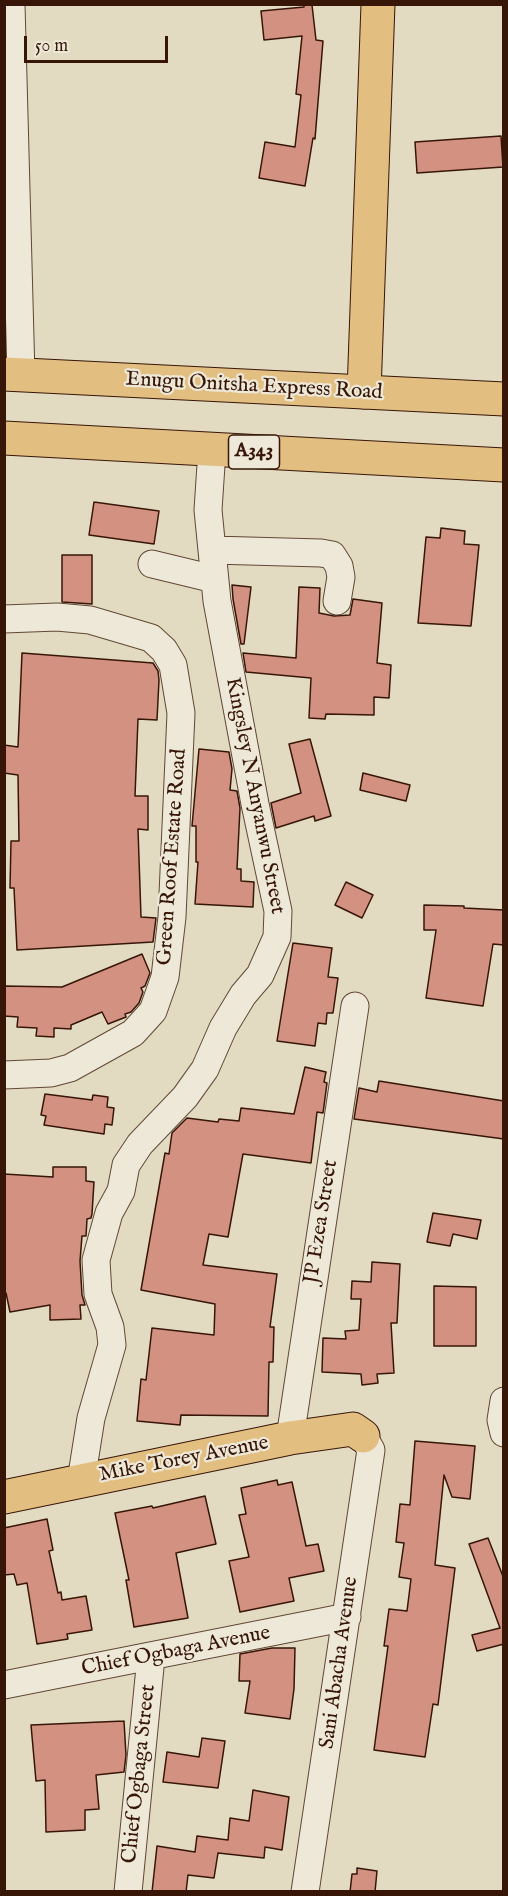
<!DOCTYPE html>
<html>
<head>
<meta charset="utf-8">
<style>
  body { margin:0 }
  #map { position:relative; width:508px; height:1896px; overflow:hidden; background:#e3dbc1; font-family:"IM FELL English",serif }
  canvas { display:block }
  .frame { position:absolute; inset:0; border:6px solid #371608; pointer-events:none }
  .scale { position:absolute; left:24px; top:36px; width:144px; height:27px; box-sizing:border-box; border:3px solid #371608; border-top:0; padding-left:8px; font-size:18px; line-height:21px; white-space:nowrap; color:#371608; -webkit-text-stroke:4px #ede8d7; paint-order:stroke }
</style>
</head>
<body>
<div id="map">
<canvas width="508" height="1896"></canvas>
<div class="frame"></div>
<div class="scale">50 m</div>
</div>
<script>
const ctx = document.querySelector('canvas').getContext('2d');
ctx.lineJoin = 'round';
function fillPath(path, color) {
  ctx.fillStyle = color;
  ctx.fill(path, 'evenodd');
}
function toPath(rows) {
  const path = new Path2D();
  for (const r of rows) {
    path.moveTo(r[0], r[1]);
    for (let i = 2; i < r.length; i += 2) path.lineTo(r[i], r[i + 1]);
  }
  return path;
}
function strokePath(path, color, width, dash) {
  ctx.strokeStyle = color;
  ctx.lineWidth = width;
  ctx.lineCap = dash ? 'butt' : 'round';
  ctx.setLineDash(dash || []);
  ctx.stroke(path);
}
function drawText(font, color, halo, rows, align = 'center') {
  ctx.font = font + ' "IM FELL English",serif';
  ctx.lineWidth = 4.5;
  ctx.setLineDash([]);
  ctx.textBaseline = 'middle';
  ctx.strokeStyle = halo;
  ctx.fillStyle = color;
  for (const [text, x, y, turn = 0] of rows) {
    ctx.save();
    ctx.translate(x, y);
    ctx.rotate((+turn || 0) * Math.PI / 180);
    ctx.textAlign = isNaN(turn) ? turn : align;
    if (halo) ctx.strokeText(text, 0, 0);
    ctx.fillText(text, 0, 0);
    ctx.restore();
  }
}
const building = toPath([
  [304,5,312,5,316,40,323,41,315,139,313,138,305,186,259,178,265,142,295,147,301,95,296,94,302,36,264,40,261,11,304,7,304,5],
  [501,136,503,167,417,173,415,142,501,136],
  [94,502,159,511,154,544,89,535,94,502],
  [441,528,465,531,464,544,479,545,471,626,418,623,426,537,440,538,441,528],
  [62,555,92,555,92,604,62,602,62,555],
  [232,585,251,587,244,644,241,644,233,599,232,585],
  [299,587,320,588,319,613,334,616,350,615,353,599,382,603,377,663,391,665,389,698,374,697,374,715,326,714,325,719,309,718,311,678,246,672,243,653,296,658,299,587],
  [22,653,153,663,158,671,159,680,157,720,138,719,135,796,148,796,148,830,138,829,141,917,156,918,153,942,17,950,14,888,10,888,11,841,19,841,18,775,4,773,4,745,18,747,22,653],
  [310,739,331,816,315,821,314,816,276,828,271,803,301,793,289,744,310,739],
  [199,749,229,752,232,769,230,790,237,791,240,808,237,869,241,869,241,881,254,882,253,907,195,904,198,862,196,862,196,826,192,826,199,749],
  [363,773,410,785,406,801,360,790,363,773],
  [346,882,373,895,362,918,335,905,346,882],
  [424,905,464,906,464,908,504,910,504,945,493,944,483,1006,426,998,436,930,424,930,424,905],
  [293,943,332,948,328,977,338,978,333,1013,327,1013,326,1024,318,1023,315,1046,277,1041,293,943],
  [142,954,150,973,145,986,141,988,143,992,139,1003,131,1012,125,1014,126,1017,108,1024,102,1012,71,1025,71,1029,54,1028,54,1037,36,1036,37,1028,17,1027,18,1017,4,1016,4,986,62,987,142,954],
  [305,1067,326,1072,324,1082,327,1083,323,1113,317,1112,311,1163,243,1154,228,1237,209,1234,203,1265,277,1274,270,1327,274,1327,273,1362,269,1362,268,1416,181,1415,180,1425,137,1421,141,1379,146,1380,152,1328,214,1335,215,1304,141,1290,165,1153,169,1154,172,1133,187,1118,218,1122,219,1119,239,1121,241,1108,294,1114,305,1067],
  [379,1081,504,1101,504,1139,354,1119,359,1088,377,1092,379,1081],
  [45,1094,92,1100,93,1095,108,1097,107,1107,114,1108,112,1125,105,1124,104,1134,44,1125,46,1116,41,1115,45,1094],
  [53,1167,86,1167,86,1181,94,1182,92,1214,91,1218,87,1219,86,1236,82,1236,80,1261,82,1295,85,1305,80,1305,81,1319,50,1320,50,1305,10,1312,6,1293,4,1294,4,1174,53,1177,53,1167],
  [433,1213,481,1220,477,1239,453,1234,450,1246,427,1242,433,1213],
  [372,1262,400,1264,397,1323,391,1323,394,1373,377,1374,378,1383,362,1385,361,1374,322,1372,323,1338,346,1339,345,1331,359,1330,361,1299,351,1299,352,1281,371,1282,372,1262],
  [434,1286,476,1287,476,1346,434,1346,434,1286],
  [415,1441,475,1446,470,1499,452,1497,444,1475,435,1565,455,1568,438,1705,433,1704,425,1757,374,1750,388,1646,384,1646,389,1609,407,1611,411,1579,399,1577,404,1543,396,1542,400,1504,410,1505,415,1441],
  [277,1480,278,1485,292,1482,306,1546,318,1544,324,1571,289,1578,294,1601,240,1612,229,1561,249,1557,239,1515,246,1514,241,1488,277,1480],
  [205,1496,216,1544,176,1553,188,1618,134,1627,126,1580,129,1580,115,1513,152,1506,153,1508,205,1496],
  [47,1519,53,1550,49,1551,58,1593,61,1592,62,1600,86,1596,92,1630,67,1634,68,1639,37,1644,27,1583,17,1585,14,1574,4,1575,4,1528,47,1519],
  [488,1538,504,1579,504,1644,477,1651,472,1635,500,1628,469,1544,488,1538],
  [272,1648,295,1648,294,1689,290,1719,245,1713,250,1681,239,1681,240,1654,272,1648],
  [124,1721,126,1755,124,1772,96,1775,99,1809,85,1810,85,1830,46,1832,45,1780,36,1781,31,1725,124,1721],
  [202,1738,225,1741,218,1788,163,1782,167,1752,199,1757,202,1738],
  [253,1790,289,1797,282,1850,265,1847,264,1858,218,1853,214,1878,188,1875,186,1892,152,1892,157,1846,195,1852,197,1836,228,1840,230,1818,249,1821,253,1790],
  [357,1868,377,1871,375,1892,350,1892,352,1874,357,1874,357,1868]
]);
fillPath(building, '#d39181');
strokePath(building, '#371608', 1.5);
const minor = toPath([
  [11,4,21,375],
  [212,550,321,553,332,555,339,566,341,577,337,601],
  [152,564,214,579],
  [4,619,57,617,90,620,151,638,164,650,173,665,181,713,172,917,165,977,153,1011,133,1033,70,1068,51,1073,4,1075],
  [504,1401,501,1420,504,1433],
  [290,1438,355,1006],
  [81,1481,91,1418,112,1345,110,1327,98,1294,96,1260,109,1213,121,1191,126,1165,140,1144,185,1097,205,1069,223,1028,243,995,260,975,277,937,278,911,255,804,217,601,208,510,212,450],
  [4,1685,347,1617],
  [128,1892,151,1657],
  [305,1892,371,1450,363,1436]
]);
const major = toPath([
  [364,392,378,4],
  [4,1497,290,1438,353,1429,363,1436]
]);
const highway = toPath([
  [4,374,504,399],
  [4,438,504,465]
]);
strokePath(minor, '#624736', 29);
strokePath(major, '#371608', 35);
strokePath(highway, '#371608', 35);
strokePath(minor, '#ede8d7', 27);
strokePath(major, '#e2be80', 33);
strokePath(highway, '#e2be80', 33);
for (const [x, y, w] of [
  [254,452,51]
]) {
  const box = new Path2D();
  box.roundRect(x - w / 2, y - 17, w, 34, 4.5);
  ctx.fillStyle = '#ede8d7';
  ctx.fill(box);
  strokePath(box, '#371608', 1.5);
}
drawText('bold 20px', '#371608', null, [
  ["A343",254,452]
]);
drawText('21px', '#371608', '#ede8d7', [
  ["Enugu Onitsha Express Road",254,387,3],
  ["Kingsley N Anyanwu Street",254,796,79],
  ["Green Roof Estate Road",173,857,-86],
  ["JP Ezea Street",322,1222,-81],
  ["Mike Torey Avenue",184,1460,-11],
  ["Chief Ogbaga Avenue",176,1652,-11],
  ["Sani Abacha Avenue",340,1663,-82],
  ["Chief Ogbaga Street",140,1774,-84]
]);
</script>
</body>
</html>
